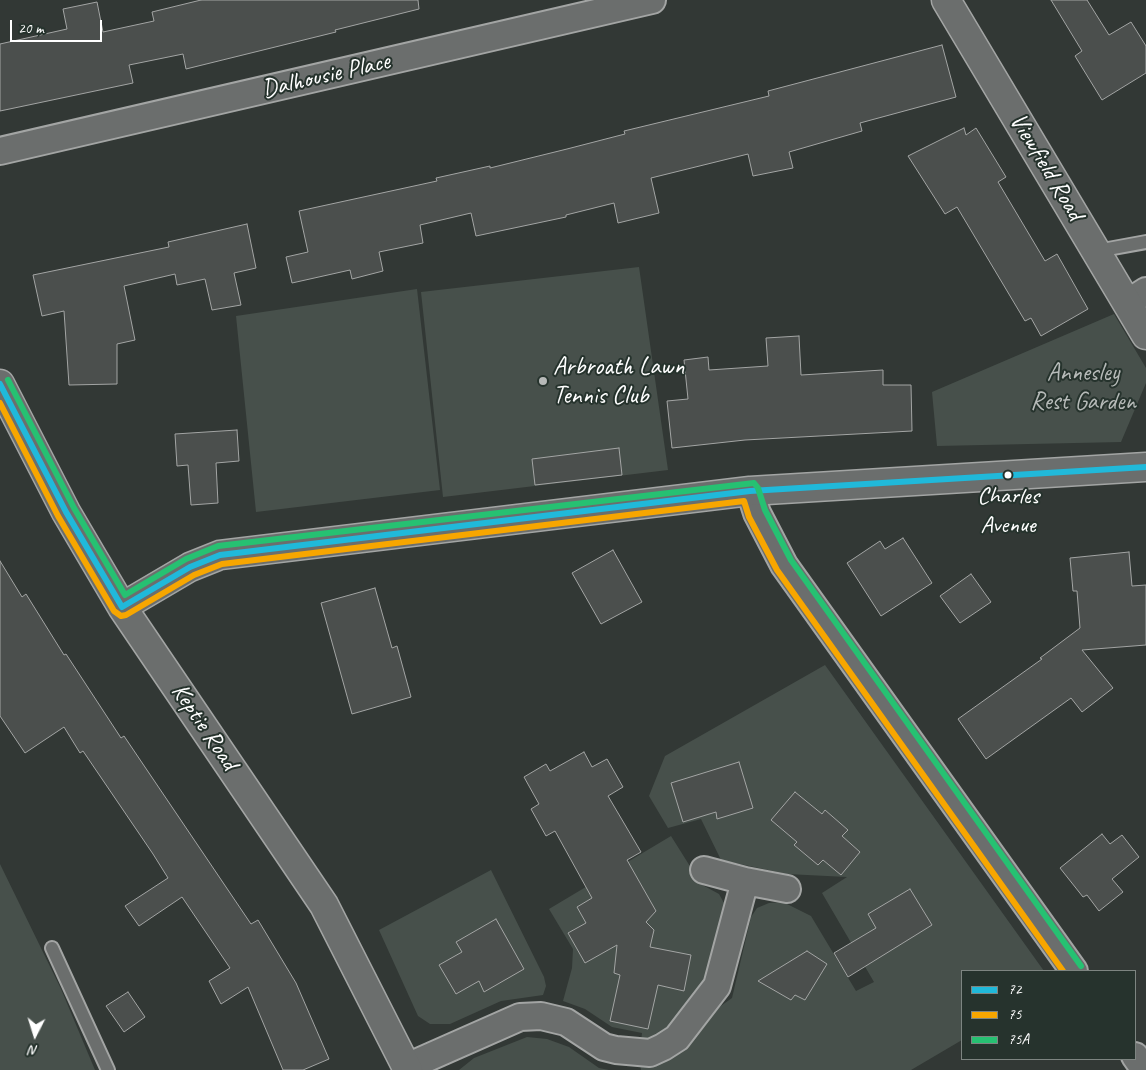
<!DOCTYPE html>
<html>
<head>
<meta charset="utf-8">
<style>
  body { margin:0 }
  #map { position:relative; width:1146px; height:1070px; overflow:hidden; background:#323835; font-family:Caveat,sans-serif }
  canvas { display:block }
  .legend { position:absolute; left:961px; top:970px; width:175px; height:90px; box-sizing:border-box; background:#26332d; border:1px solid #7d8581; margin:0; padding:6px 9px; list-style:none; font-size:15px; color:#fff }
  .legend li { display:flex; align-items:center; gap:10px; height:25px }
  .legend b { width:25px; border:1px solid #7d8581 }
  .north { position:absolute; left:10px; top:1010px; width:50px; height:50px; -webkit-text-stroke:4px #26332d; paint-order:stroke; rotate:185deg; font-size:14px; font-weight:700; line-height:20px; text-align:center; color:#fff }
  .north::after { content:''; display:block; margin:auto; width:18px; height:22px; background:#fff; clip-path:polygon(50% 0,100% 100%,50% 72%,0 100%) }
  .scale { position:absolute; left:10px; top:20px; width:92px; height:22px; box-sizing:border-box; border:2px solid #fff; border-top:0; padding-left:6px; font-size:15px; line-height:18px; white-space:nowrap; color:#fff; -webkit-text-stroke:4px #26332d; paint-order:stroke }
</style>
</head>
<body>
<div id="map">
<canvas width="1146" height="1070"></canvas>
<ul class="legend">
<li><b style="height:6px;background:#20b9da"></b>72</li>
<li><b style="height:6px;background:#f7a600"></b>75</li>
<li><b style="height:6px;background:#26c172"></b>75A</li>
</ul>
<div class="north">N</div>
<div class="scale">20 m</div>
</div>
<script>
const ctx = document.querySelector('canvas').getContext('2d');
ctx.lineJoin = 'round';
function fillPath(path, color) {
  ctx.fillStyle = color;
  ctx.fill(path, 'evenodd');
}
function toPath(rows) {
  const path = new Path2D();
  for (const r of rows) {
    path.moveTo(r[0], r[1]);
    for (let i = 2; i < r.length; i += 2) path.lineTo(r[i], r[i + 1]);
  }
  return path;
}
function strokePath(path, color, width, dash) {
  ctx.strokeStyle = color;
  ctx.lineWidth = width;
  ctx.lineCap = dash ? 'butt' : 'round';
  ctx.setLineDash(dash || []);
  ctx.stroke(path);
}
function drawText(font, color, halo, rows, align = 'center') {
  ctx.font = font + ' Caveat,sans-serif';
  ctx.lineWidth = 4;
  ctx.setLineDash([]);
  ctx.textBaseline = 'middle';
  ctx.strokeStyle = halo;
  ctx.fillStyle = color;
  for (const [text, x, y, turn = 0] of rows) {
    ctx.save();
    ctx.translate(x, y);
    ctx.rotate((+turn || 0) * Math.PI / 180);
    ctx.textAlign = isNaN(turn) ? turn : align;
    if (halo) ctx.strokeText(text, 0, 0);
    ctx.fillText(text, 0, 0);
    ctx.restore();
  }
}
fillPath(toPath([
  [639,267,668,470,443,497,421,292],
  [417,289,440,490,256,512,236,316],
  [1114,314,1146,368,1146,383,1121,442,937,446,932,392],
  [825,665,1044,971,962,971,962,1040,911,1070,641,1070,640,1063,732,998,751,917,757,908,769,903,783,902,811,916,856,991,874,982,822,893,847,877,787,874,721,860,701,819,668,828,649,796,665,756],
  [671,836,693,871,697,882,719,894,724,903,723,911,701,996,665,1037,641,1042,642,1033,612,1027,585,1009,563,1001,572,968,573,949,549,909],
  [0,864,61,989,95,1070,0,1070],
  [491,870,544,977,546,986,543,995,501,1001,450,1024,430,1024,418,1016,379,930],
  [527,1037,547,1039,569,1047,599,1068,609,1070,459,1070,474,1058]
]), '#47504b');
const building = toPath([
  [201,0,418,0,419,9,335,30,336,32,186,69,183,54,129,65,133,83,0,111,0,44,67,29,63,9,97,2,103,32,154,21,152,12,201,0],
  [1051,0,1087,0,1109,35,1131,22,1146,46,1146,73,1102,100,1075,56,1082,51,1051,0],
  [942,45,956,97,860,123,862,131,789,152,793,168,753,176,748,154,651,178,659,213,618,223,614,203,566,215,566,217,476,236,471,213,420,225,423,243,379,252,383,271,352,279,350,270,292,283,286,257,308,252,299,211,437,181,436,178,490,166,490,168,567,149,625,134,624,131,769,96,768,91,942,45],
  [964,128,966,135,976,128,1006,177,998,182,1045,261,1057,254,1088,309,1041,336,1031,318,1025,321,957,207,945,214,908,156,964,128],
  [247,224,256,268,234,273,241,305,212,310,205,279,177,285,175,274,124,286,135,340,117,344,117,384,69,385,64,311,42,316,33,275,169,247,168,242,247,224],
  [799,336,801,375,883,370,883,385,911,385,912,431,745,440,672,448,667,401,688,399,684,360,708,357,709,370,768,366,766,338,799,336],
  [237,430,239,461,216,463,218,503,191,505,188,465,177,466,175,434,237,430],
  [619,448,622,475,535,485,532,459,619,448],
  [903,538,932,583,881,616,847,563,880,541,885,549,903,538],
  [613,550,642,602,601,624,572,573,613,550],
  [1129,552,1132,586,1146,585,1146,645,1082,650,1113,688,1082,712,1071,698,986,759,958,719,1042,659,1040,658,1080,628,1077,591,1073,591,1070,558,1129,552],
  [0,561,22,597,26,594,64,655,66,654,121,738,124,736,251,924,258,920,296,983,329,1059,303,1070,283,1070,248,987,221,1004,209,981,230,968,182,897,139,926,125,906,168,878,153,854,83,751,80,753,64,727,25,753,0,716,0,561],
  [971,574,991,602,960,623,940,596,971,574],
  [375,588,392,648,397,646,411,697,352,714,321,603,375,588],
  [584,752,592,767,607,759,623,787,608,796,641,852,627,860,656,911,646,922,654,930,650,947,691,955,684,991,658,985,648,1029,610,1021,620,975,614,973,617,945,585,963,568,933,586,923,577,907,592,898,555,831,546,836,531,809,539,804,524,777,546,764,550,771,584,752],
  [739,762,753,808,717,819,716,812,683,822,671,783,739,762],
  [795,792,822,814,825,810,848,830,842,836,860,852,841,875,823,860,818,865,794,845,797,842,771,820,795,792],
  [1102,834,1110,844,1122,835,1139,857,1112,879,1123,892,1099,911,1087,895,1083,897,1060,868,1102,834],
  [910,889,932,925,848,977,834,953,876,928,868,914,910,889],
  [496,919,524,969,484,992,479,981,456,994,439,965,462,952,456,942,496,919],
  [807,951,827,964,805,1000,795,995,791,1000,758,981,807,951],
  [128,992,145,1017,124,1032,106,1006,128,992]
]);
fillPath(building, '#4b4f4d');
strokePath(building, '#a3a5a4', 1);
const service = toPath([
  [1097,251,1146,242],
  [52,948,108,1070]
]);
const minor = toPath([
  [0,151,652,0],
  [1129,302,1146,291],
  [750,491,757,513,784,565,1074,971],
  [704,870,745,881,787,889],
  [1135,1056,1145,1070],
  [407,1067,520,1017,541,1016,566,1022,604,1047,616,1050,650,1053,663,1047,677,1038,717,986,745,881]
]);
const tertiary = toPath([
  [946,0,1146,335]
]);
const secondary = toPath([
  [0,384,66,512,122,607,324,905,408,1070],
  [122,607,190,567,220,555,750,491,1146,467]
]);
strokePath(service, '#a3a5a4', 16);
strokePath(minor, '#a3a5a4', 30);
strokePath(tertiary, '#a3a5a4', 31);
strokePath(secondary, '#a3a5a4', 31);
strokePath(service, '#6b6e6d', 12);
strokePath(minor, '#6b6e6d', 26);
strokePath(tertiary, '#6b6e6d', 28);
strokePath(secondary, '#6b6e6d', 28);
strokePath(toPath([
  [0,384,66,512,122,607],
  [122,607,190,567,220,555,750,491,1146,467]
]), '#20b9da', 6);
strokePath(toPath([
  [0,403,58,516,114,611,121,616,126,615,194,575,222,564,744,501,749,517,777,570,1063,971]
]), '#f7a600', 6);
strokePath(toPath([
  [8,380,74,508,125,595,186,559,218,546,754,483,758,488,765,510,791,560,1081,966]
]), '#26c172', 6);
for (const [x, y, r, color] of [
  [543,381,5,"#b7b9b8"],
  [1008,475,4.5,"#fff"]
]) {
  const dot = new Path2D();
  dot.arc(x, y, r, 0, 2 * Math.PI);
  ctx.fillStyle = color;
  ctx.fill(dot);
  strokePath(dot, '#26332d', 2);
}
drawText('24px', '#fff', '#26332d', [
  ["Charles",1008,497],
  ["Avenue",1008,526]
]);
drawText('25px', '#fff', '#26332d', [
  ["Dalhousie Place",326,76,-13],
  ["Viewfield Road",1046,167,59],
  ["Keptie Road",204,727,56]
]);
drawText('25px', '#fff', '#26332d', [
  ["Arbroath Lawn",553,367],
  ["Tennis Club",553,396]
], 'left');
drawText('25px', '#b7bbb9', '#26332d', [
  ["Annesley",1083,373],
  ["Rest Garden",1083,402]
]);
</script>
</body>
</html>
